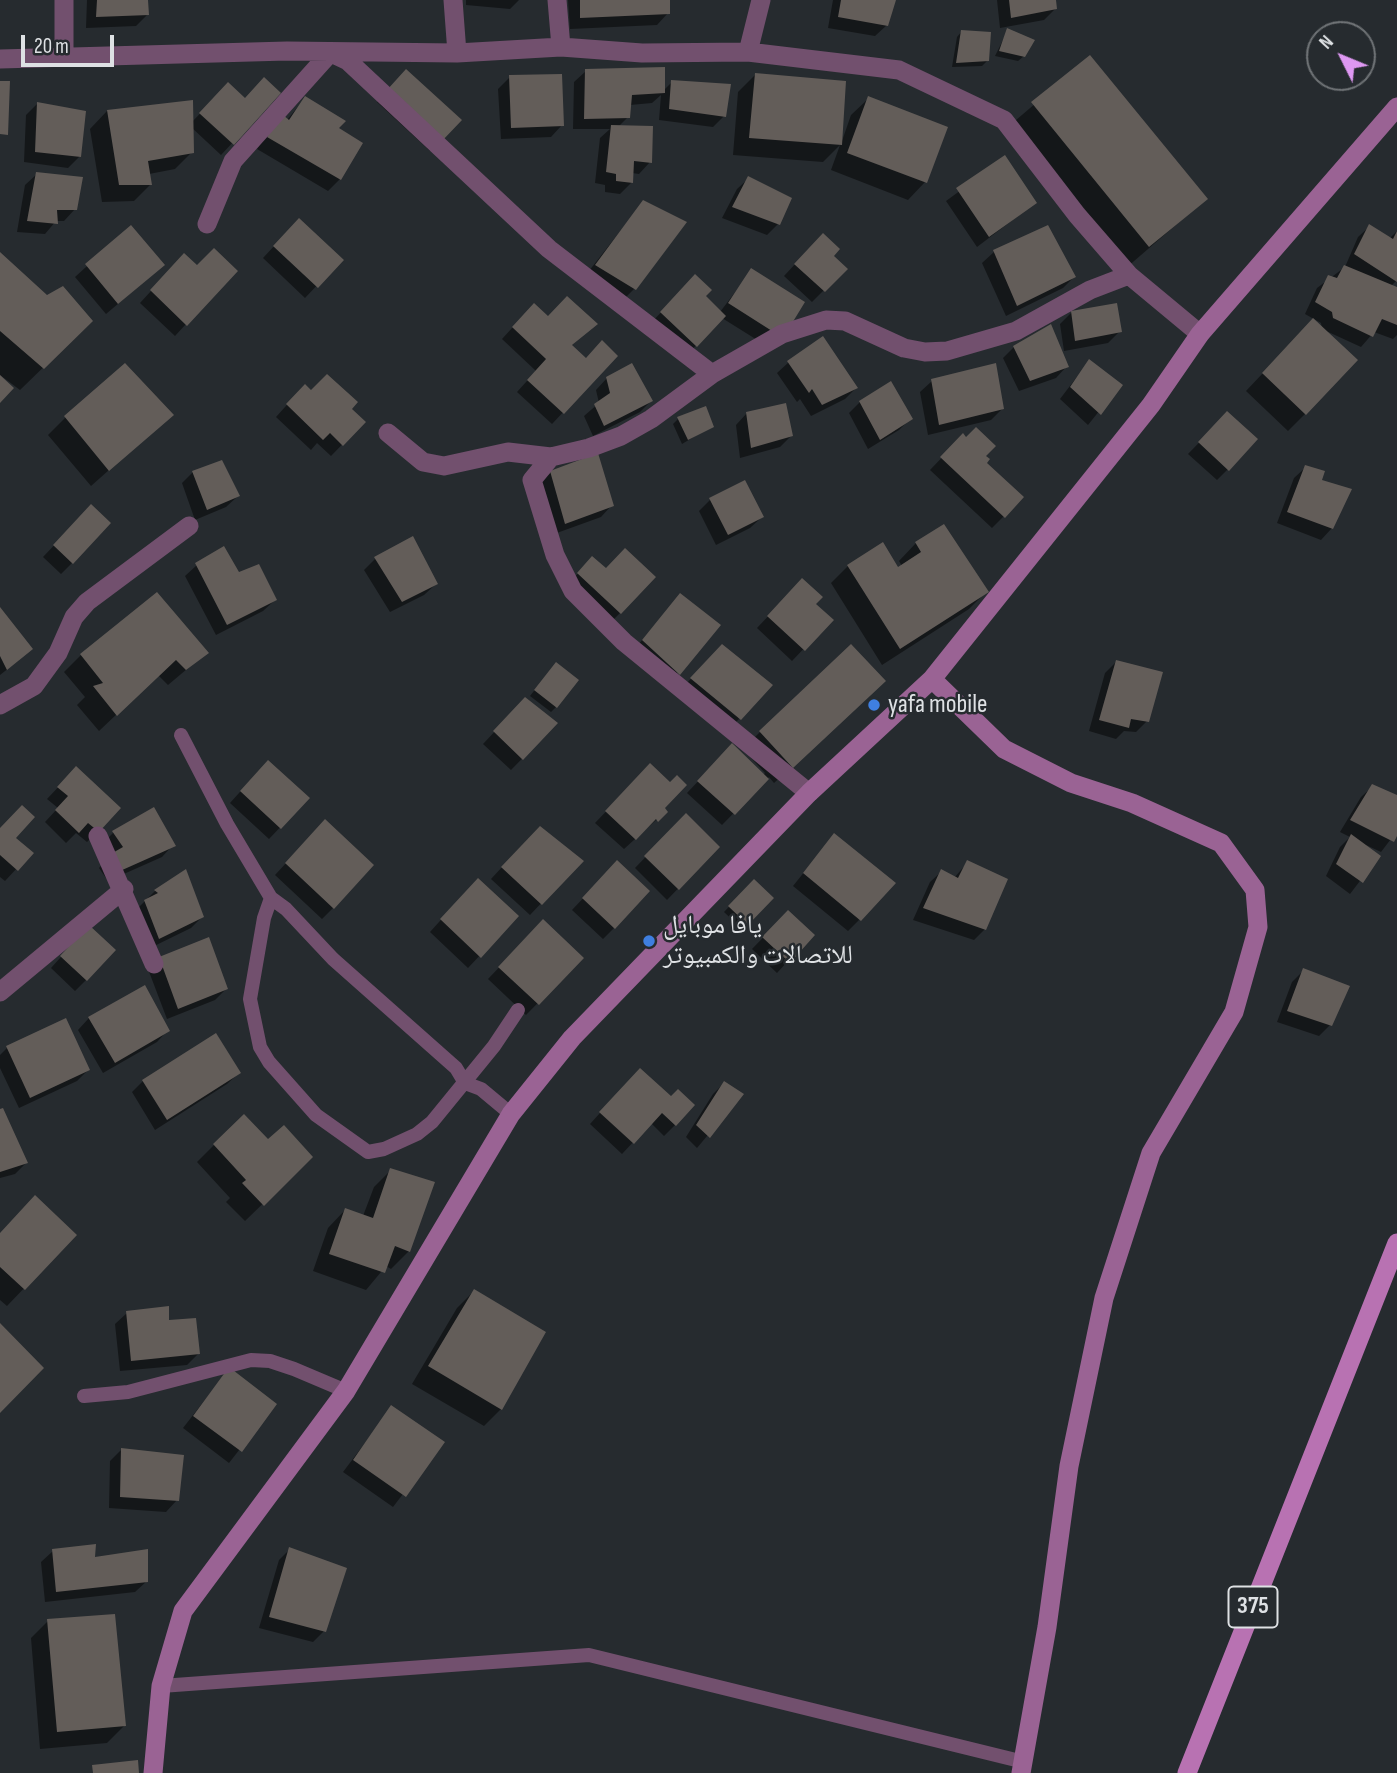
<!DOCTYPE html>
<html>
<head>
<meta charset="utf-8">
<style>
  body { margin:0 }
  #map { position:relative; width:1397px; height:1773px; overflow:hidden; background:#262b2f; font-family:"Sofia Sans Condensed",sans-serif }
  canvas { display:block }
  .north { position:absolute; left:1306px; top:21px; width:70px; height:70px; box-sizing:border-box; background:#262b2f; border:2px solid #707477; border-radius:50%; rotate:313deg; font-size:19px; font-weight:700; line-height:28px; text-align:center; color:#dee1e4 }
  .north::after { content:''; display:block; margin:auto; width:24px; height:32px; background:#de98f2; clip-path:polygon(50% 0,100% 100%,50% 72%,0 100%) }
  .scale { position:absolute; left:21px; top:35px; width:93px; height:32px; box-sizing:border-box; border:4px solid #dee1e4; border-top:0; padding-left:9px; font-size:21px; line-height:24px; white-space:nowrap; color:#dee1e4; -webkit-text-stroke:5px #262b2f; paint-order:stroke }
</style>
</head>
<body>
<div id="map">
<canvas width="1397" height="1773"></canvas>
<div class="north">N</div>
<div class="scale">20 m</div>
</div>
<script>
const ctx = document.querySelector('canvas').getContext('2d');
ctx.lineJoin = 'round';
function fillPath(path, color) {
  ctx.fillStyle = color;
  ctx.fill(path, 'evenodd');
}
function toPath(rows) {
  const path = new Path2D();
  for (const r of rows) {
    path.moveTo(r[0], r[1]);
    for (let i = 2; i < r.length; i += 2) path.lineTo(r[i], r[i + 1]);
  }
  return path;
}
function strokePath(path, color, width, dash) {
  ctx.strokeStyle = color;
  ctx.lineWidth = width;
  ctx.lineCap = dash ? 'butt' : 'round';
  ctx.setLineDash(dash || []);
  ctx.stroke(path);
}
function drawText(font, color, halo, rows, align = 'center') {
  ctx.font = font + ' "Sofia Sans Condensed","Noto Naskh Arabic",sans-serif';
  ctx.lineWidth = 5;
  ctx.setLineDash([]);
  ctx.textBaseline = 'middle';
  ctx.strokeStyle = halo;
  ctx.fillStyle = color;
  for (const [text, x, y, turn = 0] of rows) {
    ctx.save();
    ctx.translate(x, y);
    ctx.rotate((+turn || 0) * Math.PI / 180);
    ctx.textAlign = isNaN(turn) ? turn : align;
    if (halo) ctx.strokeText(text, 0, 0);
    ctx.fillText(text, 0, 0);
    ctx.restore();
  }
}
fillPath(toPath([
  [87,0,146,0,147,15,136,26,86,28],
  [466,0,519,0,510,9,466,5],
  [568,0,668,0,668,13,657,25,570,29],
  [833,0,894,0,887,25,875,36,828,28],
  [997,0,1054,0,1055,9,1044,20,1000,28],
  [1008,30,1024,56,1018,61,995,56],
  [962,31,987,61,982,66,952,67,957,37],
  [1090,57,1206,199,1126,268,1009,126],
  [407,71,459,120,430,151,377,102],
  [586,71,664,90,672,82,724,116,713,127,659,120,661,95,652,103,630,105,628,117,618,127,650,162,639,174,632,173,631,183,620,194,605,192,605,185,595,183,600,138,610,129,573,129,574,82],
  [755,75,842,141,851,115,869,98,945,128,925,182,908,200,831,170,840,145,823,162,733,155,738,92],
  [510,77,562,125,551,137,501,139,498,89],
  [279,93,221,155,191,127,192,152,175,169,149,174,151,184,134,201,102,202,90,129,107,111,191,123,217,96,244,100],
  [305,98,337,128,361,144,340,179,328,191,257,149,271,127,287,120],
  [37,104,80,156,68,168,24,162,26,115],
  [1005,158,1035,203,977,247,946,201],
  [37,174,75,209,64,221,56,221,45,234,17,232,25,185],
  [749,178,778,224,767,235,722,218,737,189],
  [643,202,635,288,623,300,585,276],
  [1370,226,1389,239,1397,231,1397,280,1391,286,1397,289,1397,335,1393,339,1374,332,1361,347,1324,330,1305,414,1288,431,1246,391,1296,338,1322,329,1321,323,1305,314,1317,288,1345,267,1358,237],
  [130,227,151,276,106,314,75,277],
  [1048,227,1074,277,1063,288,1006,316,982,263,994,252],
  [288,231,341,260,305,298,263,258],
  [811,247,832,256,845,269,812,302,784,276],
  [0,254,47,297,91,321,20,390,0,375],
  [173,267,186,324,175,336,140,303],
  [752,270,782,337,770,348,722,318,685,357,650,324,684,288,703,296,720,312],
  [1072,312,1120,331,1108,343,1064,351,1060,324],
  [523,316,595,324,571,346,586,360,616,356,552,424,517,392,536,371,502,339],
  [1014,347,1067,366,1056,378,1019,391,1003,358],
  [1089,361,1120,385,1088,425,1060,399],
  [789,362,856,388,845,399,811,416,800,399,797,402,777,373],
  [607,378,651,401,640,412,593,436,584,416,599,403,596,390],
  [932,381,1003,408,991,420,928,435,920,392],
  [311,393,350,409,364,422,331,456,317,443,311,450,276,417,294,397],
  [860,402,910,419,899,430,868,449,849,413],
  [747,413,791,436,780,447,740,458,736,425],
  [1227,414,1228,469,1217,480,1188,454],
  [171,415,91,486,48,435,66,417],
  [678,419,712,426,682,444,673,424],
  [952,447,984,463,1022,498,992,528,930,470],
  [1306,467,1319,481,1332,528,1321,540,1277,523,1294,478],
  [193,472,238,496,226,507,195,520,182,483],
  [551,472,612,505,601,517,554,534,539,484],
  [710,500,762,517,750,528,716,545,699,511],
  [80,518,72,563,61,574,43,557],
  [916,543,986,592,969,609,882,665,831,583,848,566,898,569,902,566,899,561],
  [375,559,436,584,424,595,390,612,364,570],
  [197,565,238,574,275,600,263,611,216,635,185,576],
  [581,570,620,613,609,624,567,586],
  [791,592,814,604,831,620,792,661,757,628],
  [680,595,718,625,667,685,632,652],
  [0,610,19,660,0,675],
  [206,653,168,685,158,675,99,731,77,705,85,697,64,672,81,655],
  [711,658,739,719,728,730,680,690],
  [1116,662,1147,721,1136,732,1124,731,1116,739,1089,731,1105,673],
  [551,669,556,707,551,712,530,696],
  [866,697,774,783,769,777,722,825,687,793,721,757,763,775,765,773,743,749,760,732],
  [514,711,556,724,511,770,483,744],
  [257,773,307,799,269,839,230,803],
  [639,777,666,811,624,849,595,823],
  [65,780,98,831,87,842,76,833,66,843,45,822,58,808,47,799],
  [1373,786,1397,797,1397,831,1381,852,1366,845,1379,856,1350,894,1326,876,1340,847,1350,837,1340,832,1361,797],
  [686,815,718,847,667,900,635,868],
  [0,830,31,853,5,881,0,877],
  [114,832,173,845,162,857,108,881,99,868,110,856,102,844],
  [314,833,333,908,322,919,275,875],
  [834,835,859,920,848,931,793,886],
  [528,839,581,861,530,915,491,879],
  [968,862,985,929,974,940,913,920,930,882,942,871,954,878],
  [185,872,202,917,191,928,148,949,134,912,155,891],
  [606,874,614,928,603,939,572,910],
  [754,881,772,898,742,929,724,912],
  [466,892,517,916,468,968,430,932],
  [788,912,788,961,777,973,752,949],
  [532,933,582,958,526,1015,488,979],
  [78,938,86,980,75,991,51,968],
  [160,958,226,989,215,1000,167,1019,148,969],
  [1304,970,1330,1025,1319,1036,1277,1022,1292,982],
  [89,1018,168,1030,157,1042,103,1073,78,1030],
  [7,1048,88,1070,77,1081,19,1108,0,1068,0,1055],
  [239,1073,227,1084,155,1130,132,1092,143,1081],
  [629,1081,675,1125,664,1136,651,1123,622,1154,590,1124],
  [724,1083,742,1094,697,1148,686,1137,713,1094],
  [0,1110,26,1163,15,1174,0,1178],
  [267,1141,311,1157,245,1221,226,1202,230,1198,197,1162,214,1145],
  [391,1170,433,1183,409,1251,391,1269,386,1266,366,1290,313,1271,328,1228,345,1210,363,1216,374,1187],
  [0,1234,75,1235,7,1306,0,1300],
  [474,1291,501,1409,484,1426,412,1384,457,1308],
  [127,1313,168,1322,198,1354,187,1365,120,1371,115,1324],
  [229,1369,275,1404,229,1463,183,1428],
  [392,1407,442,1443,393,1507,343,1472],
  [122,1449,177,1500,166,1512,109,1508,110,1461],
  [290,1549,324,1631,313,1642,259,1628,279,1560],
  [53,1551,93,1560,147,1581,135,1592,45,1602,41,1562],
  [48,1621,124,1726,107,1743,40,1749,31,1638]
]), '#0007');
fillPath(toPath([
  [97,0,148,0,149,15,96,17],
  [580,0,670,0,670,14,580,18],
  [841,0,896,0,888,26,838,17],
  [1009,0,1056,0,1057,9,1011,18],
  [1007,28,1035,40,1025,57,999,51],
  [961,30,991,32,989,61,956,63],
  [1090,55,1208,199,1149,247,1031,102],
  [665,67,665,93,632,95,630,118,584,119,585,69],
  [406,69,462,120,442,141,387,90],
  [755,73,846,81,842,145,749,138],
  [562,74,564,126,511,128,509,75],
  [264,77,281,93,234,145,199,113,228,82,245,98],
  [671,80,731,84,726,117,669,109],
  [0,81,10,81,8,135,0,134],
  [305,96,346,121,339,128,363,143,341,180,267,137,282,114,289,120],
  [868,96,948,127,927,183,847,153],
  [193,100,194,153,148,161,152,185,119,185,107,110],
  [37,102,86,111,81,157,35,152],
  [611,125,653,126,652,163,634,161,633,183,616,181,616,174,606,172],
  [1005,155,1037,203,989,237,956,188],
  [36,172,83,177,77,210,57,210,58,224,27,221],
  [748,176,792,198,780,225,732,207],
  [643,200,687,222,636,290,595,265],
  [299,218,344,260,318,288,273,246],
  [1369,224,1393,239,1397,231,1397,282,1354,254],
  [131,225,165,265,118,304,85,264],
  [1048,225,1076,277,1017,306,993,250],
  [823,233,840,249,834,256,848,269,825,292,794,264],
  [214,248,238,271,187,326,150,290,184,253,197,265],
  [0,252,47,295,63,286,93,321,44,369,0,331],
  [1344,265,1397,287,1397,325,1382,319,1373,337,1333,318,1332,312,1315,302,1328,275,1337,278],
  [751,268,805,302,783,338,728,303],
  [695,274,712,290,706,296,726,316,697,347,660,312],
  [567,296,598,324,572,345,586,358,602,340,618,356,564,414,527,380,546,359,512,327,534,303,548,316],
  [1117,303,1122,332,1075,341,1071,311],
  [1313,318,1358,360,1306,415,1262,373],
  [1051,324,1069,367,1030,381,1013,346],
  [823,336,858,388,822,405,812,389,809,393,787,361],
  [1089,359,1123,385,1101,415,1070,387],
  [125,363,174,415,109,471,64,416],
  [632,363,653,401,604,426,594,404,610,393,606,377],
  [996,363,1004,409,939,425,931,379],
  [327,374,358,402,352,409,366,422,343,446,330,433,323,440,286,404,305,384,311,390],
  [0,375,14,388,0,403],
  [891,381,913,419,880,440,859,401],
  [786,403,793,436,751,448,746,412],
  [706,406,714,427,688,440,677,417],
  [1227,411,1258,439,1229,471,1198,442],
  [976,427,996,446,986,456,990,459,987,463,1024,497,1005,518,940,457,963,433,966,437],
  [598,453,614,506,565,524,550,471],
  [222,460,240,496,207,510,192,471],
  [1305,465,1325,471,1322,480,1352,489,1333,529,1287,512],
  [745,480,764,517,728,535,709,498],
  [91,504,111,523,73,564,53,545],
  [944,524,989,592,900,649,847,565,883,542,898,567,921,552,915,542],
  [413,536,438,584,402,602,374,557],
  [224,546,239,572,259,564,277,600,227,625,195,563],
  [625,548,656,577,621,614,577,573,592,556,606,568],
  [802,578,823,597,816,604,834,620,805,651,767,616],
  [157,592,209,653,186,670,176,660,117,716,93,686,103,683,80,654],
  [680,593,721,625,680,675,642,640],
  [0,607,33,649,7,670,0,656],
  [722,644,773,685,741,720,690,678],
  [851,644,886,681,793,768,759,731],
  [1116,660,1163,672,1149,722,1131,719,1129,728,1099,720],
  [556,662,579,680,557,708,534,690],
  [525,697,558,723,523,760,493,731],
  [732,743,769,779,735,815,697,781],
  [268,760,310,798,281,829,240,791],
  [650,763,670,782,677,775,687,785,665,808,668,812,658,822,656,819,636,840,605,811],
  [76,766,121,808,99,832,88,823,79,833,55,810,68,796,57,787],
  [1372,784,1397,795,1397,836,1394,842,1350,820],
  [22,805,35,817,16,838,34,853,18,871,0,855,0,828],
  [154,807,176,846,120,871,109,855,123,847,112,831],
  [686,813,720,847,679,890,644,856],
  [325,819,374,865,334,909,285,863],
  [540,826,584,861,542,905,501,867],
  [834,833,896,883,861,921,803,873],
  [1351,834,1381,856,1363,883,1336,864],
  [617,860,650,891,615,929,582,898],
  [967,860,1008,879,986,930,923,908,941,869,958,878],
  [186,869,204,917,159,939,144,900,158,893,154,890],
  [478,878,519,916,481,958,440,919],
  [754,879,774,898,748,925,728,906],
  [788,910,815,935,790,963,762,937],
  [543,919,584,958,539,1005,498,967],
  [89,925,116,950,87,981,60,956],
  [209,937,228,989,178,1009,159,957],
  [1303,968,1350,986,1332,1026,1287,1011],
  [145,985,170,1031,115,1063,88,1017],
  [66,1018,90,1070,30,1098,6,1046],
  [216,1033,241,1073,167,1120,142,1080],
  [640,1068,671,1096,678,1089,695,1105,676,1126,662,1113,634,1144,599,1112],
  [724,1081,744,1094,710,1138,696,1125],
  [3,1108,28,1163,0,1172,0,1109],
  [244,1114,268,1139,284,1125,313,1157,264,1206,242,1183,246,1180,213,1144],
  [390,1168,435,1182,410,1252,395,1246,385,1273,329,1254,345,1208,373,1218],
  [35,1195,77,1235,25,1290,0,1267,0,1233],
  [474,1289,546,1332,502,1410,428,1366],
  [169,1306,169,1320,196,1318,200,1354,131,1361,126,1311],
  [0,1323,44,1368,0,1413],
  [229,1367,277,1404,242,1452,193,1416],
  [391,1405,445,1442,406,1497,353,1460],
  [121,1448,184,1455,179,1501,120,1497],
  [96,1544,95,1557,148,1549,148,1582,56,1592,52,1549],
  [289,1547,347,1568,326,1632,269,1617],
  [115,1614,126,1726,57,1732,47,1619],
  [138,1760,139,1773,93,1773,92,1765]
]), '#635d59');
strokePath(toPath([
  [181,735,227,824,271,898,286,909,333,959,456,1068,465,1083,481,1089,511,1114],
  [271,898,264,918,250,999,260,1047,269,1062,316,1115,368,1152,384,1149,417,1134,432,1122,494,1046,518,1010],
  [84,1396,128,1392,251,1360,270,1361,294,1369,346,1391],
  [161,1686,589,1655,1024,1762]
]), '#72506e', 14);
strokePath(toPath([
  [64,0,64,55],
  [453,0,457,53],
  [557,0,561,47],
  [748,52,761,0],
  [331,53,348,61,549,249,712,374],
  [0,59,287,51,457,53,561,47,642,53,748,52,899,70,1004,120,1077,215,1129,275,1200,334],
  [207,224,233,161,330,53],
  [388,433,423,462,444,466,508,452,551,457,589,448,621,436,651,419,712,374,782,334,826,320,845,321,904,348,925,352,947,351,1016,331,1090,290,1129,275],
  [551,457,532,480,555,555,573,591,624,642,809,793],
  [0,705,34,686,58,653,74,617,87,602,189,526],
  [98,836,154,964],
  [0,992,124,889]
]), '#72506e', 19);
strokePath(toPath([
  [153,1773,161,1686,183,1611,346,1391,511,1114,572,1038,809,793,932,679],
  [1021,1773,1047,1627,1069,1466,1104,1298,1151,1153,1234,1012,1258,927,1255,890,1221,843,1132,803,1071,783,1004,749,932,679,1151,405,1200,334,1397,107]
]), '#9a6394', 19);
strokePath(toPath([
  [1187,1773,1397,1243]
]), '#b872b2', 19);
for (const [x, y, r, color] of [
  [874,705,7,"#3f7fe0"],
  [649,941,7,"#3f7fe0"]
]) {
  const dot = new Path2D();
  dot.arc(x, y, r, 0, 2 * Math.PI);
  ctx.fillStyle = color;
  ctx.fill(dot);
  strokePath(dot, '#262b2f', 2.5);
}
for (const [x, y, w] of [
  [1253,1607,49]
]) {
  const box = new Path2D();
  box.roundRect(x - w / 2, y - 20.5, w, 41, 5);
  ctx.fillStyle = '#262b2f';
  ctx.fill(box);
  strokePath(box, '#dee1e4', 2);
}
drawText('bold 24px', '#dee1e4', null, [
  ["375",1253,1607]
]);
drawText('26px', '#dee1e4', '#262b2f', [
  ["yafa mobile",888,705],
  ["يافا موبايل",663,926],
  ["للاتصالات والكمبيوتر",663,956]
], 'left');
</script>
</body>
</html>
